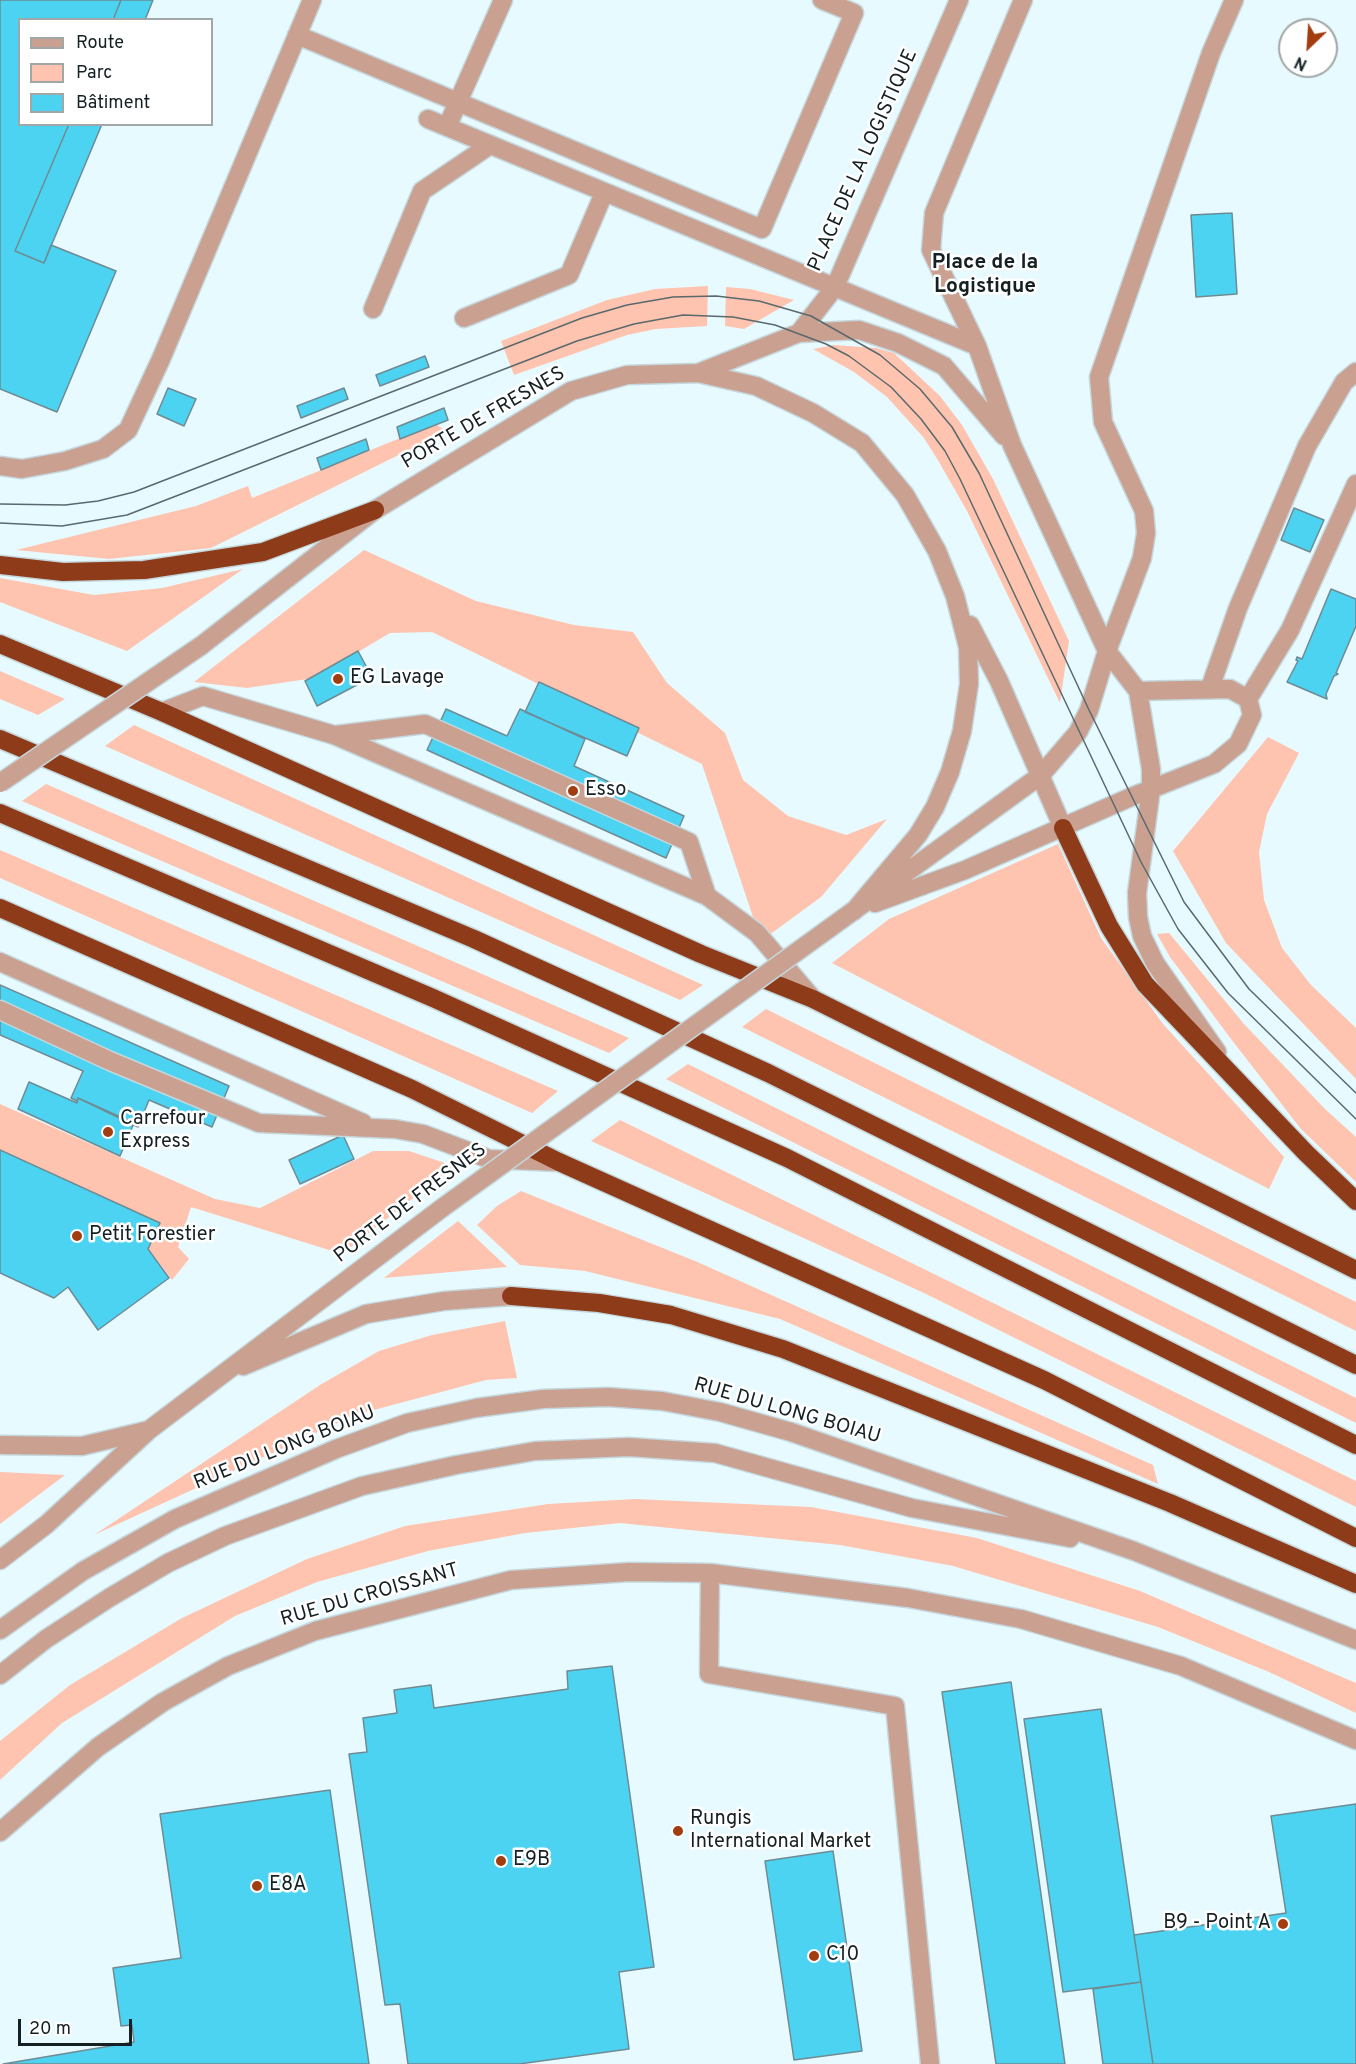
<!DOCTYPE html>
<html>
<head>
<meta charset="utf-8">
<style>
  body { margin:0 }
  #map { position:relative; width:1356px; height:2064px; overflow:hidden; background:#e7faff; font-family:Overpass,sans-serif }
  canvas { display:block }
  .legend { position:absolute; left:18px; top:18px; width:195px; height:108px; box-sizing:border-box; background:#fff; border:2px solid #a1a6a7; margin:0; padding:8px 10px; list-style:none; font-size:18px; color:#142023 }
  .legend li { display:flex; align-items:center; gap:12px; height:30px }
  .legend b { width:30px; border:2px solid #a1a6a7 }
  .north { position:absolute; left:1278px; top:18px; width:60px; height:60px; box-sizing:border-box; background:#fff; border:2px solid #a1a6a7; border-radius:50%; rotate:205deg; font-size:16px; font-weight:700; line-height:24px; text-align:center; color:#142023 }
  .north::after { content:''; display:block; margin:auto; width:21px; height:27px; background:#a23d0f; clip-path:polygon(50% 0,100% 100%,50% 72%,0 100%) }
  .scale { position:absolute; left:18px; top:2019px; width:114px; height:27px; box-sizing:border-box; border:3px solid #142023; border-top:0; padding-left:8px; font-size:18px; line-height:21px; white-space:nowrap; color:#142023; -webkit-text-stroke:4px #fff; paint-order:stroke }
</style>
</head>
<body>
<div id="map">
<canvas width="1356" height="2064"></canvas>
<ul class="legend">
<li><b style="height:8px;background:#caa091"></b>Route</li>
<li><b style="height:16px;background:#fec4af"></b>Parc</li>
<li><b style="height:16px;background:#4dd3f2"></b>Bâtiment</li>
</ul>
<div class="north">N</div>
<div class="scale">20 m</div>
</div>
<script>
const ctx = document.querySelector('canvas').getContext('2d');
ctx.lineJoin = 'round';
function fillPath(path, color) {
  ctx.fillStyle = color;
  ctx.fill(path, 'evenodd');
}
function toPath(rows) {
  const path = new Path2D();
  for (const r of rows) {
    path.moveTo(r[0], r[1]);
    for (let i = 2; i < r.length; i += 2) path.lineTo(r[i], r[i + 1]);
  }
  return path;
}
function strokePath(path, color, width, dash) {
  ctx.strokeStyle = color;
  ctx.lineWidth = width;
  ctx.lineCap = dash ? 'butt' : 'round';
  ctx.setLineDash(dash || []);
  ctx.stroke(path);
}
function drawText(font, color, halo, rows, align = 'center') {
  ctx.font = font + ' Overpass,sans-serif';
  ctx.lineWidth = 5;
  ctx.setLineDash([]);
  ctx.textBaseline = 'middle';
  ctx.strokeStyle = halo;
  ctx.fillStyle = color;
  for (const [text, x, y, turn = 0] of rows) {
    ctx.save();
    ctx.translate(x, y);
    ctx.rotate((+turn || 0) * Math.PI / 180);
    ctx.textAlign = isNaN(turn) ? turn : align;
    if (halo) ctx.strokeText(text, 0, 0);
    ctx.fillText(text, 0, 0);
    ctx.restore();
  }
}
fillPath(toPath([
  [708,286,707,326,656,329,627,335,514,375,501,341,607,300,655,289],
  [726,287,750,289,794,300,744,329,725,326],
  [834,345,876,348,894,353,940,396,962,425,993,479,1069,641,1060,703,967,511,939,462,924,438,887,397,854,372,813,349],
  [435,424,447,431,211,548,109,559,16,550,196,506,248,486,252,498],
  [364,550,476,601,574,625,633,632,667,683,725,733,743,780,788,816,846,835,887,819,821,897,761,941,702,764,432,632,390,633,314,678,247,688,194,682],
  [243,569,127,651,0,602,0,578,94,595,162,588],
  [0,671,65,699,38,715,0,699],
  [134,725,703,985,680,1000,105,746],
  [1268,737,1299,753,1267,814,1259,852,1264,900,1282,948,1311,985,1356,1028,1356,1079,1226,943,1173,851],
  [46,784,629,1038,609,1053,22,801],
  [1058,844,1101,938,1163,1024,1284,1157,1269,1189,832,963,889,919],
  [0,850,558,1091,532,1113,0,878],
  [1169,933,1244,1024,1325,1109,1356,1137,1356,1182,1301,1129,1231,1039,1170,957,1157,934],
  [766,1009,1356,1302,1356,1331,742,1027],
  [688,1064,1356,1398,1356,1423,666,1079],
  [0,1104,215,1199,260,1208,373,1151,409,1151,454,1166,342,1254,191,1207,178,1247,189,1259,172,1280,148,1248,0,1151],
  [620,1120,1356,1481,1356,1507,924,1293,591,1141],
  [521,1191,695,1261,1153,1465,1158,1484,780,1319,585,1271,520,1265,477,1225,497,1206],
  [458,1221,507,1267,384,1278],
  [505,1321,517,1378,486,1380,355,1415,94,1535,320,1385,379,1351,432,1335],
  [0,1472,65,1475,0,1524],
  [635,1499,811,1507,977,1538,1140,1591,1356,1683,1356,1713,1269,1672,1158,1627,953,1566,840,1545,620,1523,525,1533,428,1551,317,1582,235,1616,62,1723,0,1780,0,1741,70,1685,182,1618,307,1559,405,1526,548,1504]
]), '#fec4af');
const building = toPath([
  [0,0,121,0,113,20,20,20,20,124,69,124,15,251,44,263,51,245,116,271,57,412,0,389,0,0],
  [121,0,153,0,145,20,113,20,121,0],
  [69,124,102,124,44,263,15,251,69,124],
  [1232,213,1237,294,1196,297,1191,215,1232,213],
  [425,356,429,367,380,386,376,375,425,356],
  [168,388,196,399,184,426,157,414,168,388],
  [344,388,348,399,301,418,297,406,344,388],
  [444,408,448,420,400,439,397,427,444,408],
  [366,439,369,450,321,470,317,458,366,439],
  [1294,508,1324,520,1310,552,1281,540,1294,508],
  [1331,589,1356,599,1356,626,1336,673,1338,674,1334,676,1326,694,1327,699,1287,682,1298,661,1296,660,1297,657,1302,659,1331,589],
  [358,651,372,677,317,706,305,681,358,651],
  [539,682,639,728,627,756,525,712,539,682],
  [446,709,507,736,520,709,585,739,574,766,684,816,666,858,427,750,446,709],
  [0,985,229,1086,212,1127,149,1100,138,1127,78,1098,77,1101,71,1098,83,1071,0,1035,0,985],
  [29,1082,77,1103,78,1098,134,1123,120,1156,18,1109,29,1082],
  [343,1135,354,1159,300,1184,289,1160,343,1135],
  [0,1150,160,1223,148,1249,169,1278,98,1330,68,1287,54,1298,0,1273,0,1150],
  [612,1666,654,1967,619,1972,629,2049,519,2064,408,2064,400,2004,385,2005,349,1754,367,1752,363,1718,397,1713,394,1690,431,1685,434,1708,568,1689,567,1671,612,1666],
  [1011,1682,1065,2064,996,2064,942,1692,1011,1682],
  [1101,1709,1141,1982,1063,1992,1024,1719,1101,1709],
  [330,1790,369,2064,3,2064,134,2042,132,2025,121,2026,113,1968,181,1958,160,1814,330,1790],
  [1356,1804,1356,2064,1153,2064,1134,1935,1286,1913,1271,1816,1356,1804],
  [833,1851,862,2051,794,2060,765,1861,833,1851],
  [1141,1982,1153,2064,1103,2064,1093,1989,1141,1982]
]);
fillPath(building, '#4dd3f2');
strokePath(building, '#6e8b93', 1.5);
const minor = toPath([
  [297,35,762,229,854,13,822,0],
  [428,119,977,346],
  [447,127,503,0],
  [373,309,422,191,490,145],
  [464,318,569,275,604,193],
  [799,333,859,330,898,343,944,366,1004,436],
  [698,373,799,333,835,287,959,0],
  [0,466,22,469,65,461,103,449,128,430,161,359,312,0],
  [970,625,999,681,1063,828],
  [202,645,375,510,571,391,627,375,698,373,756,386,813,413,862,443,905,495,937,551,955,596,968,647,969,684,962,731,950,772,935,807,918,835,854,911],
  [1210,688,1238,608,1307,446,1344,382,1356,372],
  [1248,699,1290,630,1356,484],
  [162,712,203,696,334,735,707,896,757,933,813,999],
  [336,735,425,724,689,842,707,896],
  [875,903,965,870,1131,797,1214,764,1238,744,1252,715,1248,699,1230,689,1138,691],
  [827,930,1041,775,1078,732,1089,710,1107,651,1012,445,977,346,931,250,934,213,1023,0],
  [0,962,363,1123],
  [0,1010,110,1061,259,1123,395,1129,423,1134,489,1159,559,1162],
  [1217,1052,1155,963,1142,936,1138,917,1137,893,1151,789,1151,769,1138,691,1107,651,1142,558,1146,533,1144,511,1103,422,1099,377,1211,53,1234,0],
  [243,1366,366,1314,444,1301,511,1296],
  [0,1445,82,1446,149,1430,442,1208],
  [0,1560,47,1524,148,1431],
  [710,1573,908,1598,1021,1619,1181,1666,1356,1740],
  [0,1630,83,1571,175,1519,336,1449,407,1423,476,1408,543,1399,608,1397,662,1401,720,1412,791,1432,1134,1551,1356,1640],
  [0,1675,46,1639,109,1598,168,1563,225,1536,362,1486,456,1465,535,1451,629,1447,715,1453,912,1508,1070,1538],
  [0,1832,98,1747,163,1702,228,1666,315,1631,511,1580,629,1572,710,1573,709,1674,895,1706,930,2064]
]);
const highway = toPath([
  [0,565,63,572,144,570,263,552,375,510],
  [0,644,162,712,701,954,813,999,1356,1270],
  [0,739,474,939,768,1073,1356,1365],
  [0,813,433,998,787,1158,1356,1445],
  [1063,828,1109,926,1145,984,1306,1153,1356,1201],
  [0,908,412,1089,559,1162,1044,1380,1356,1538],
  [511,1296,599,1303,671,1315,783,1349,1170,1503,1356,1584]
]);
strokePath(minor, '#c5d7dc', 21);
strokePath(highway, '#c5d7dc', 21);
strokePath(minor, '#caa091', 18);
strokePath(highway, '#8d3b19', 18);
strokePath(toPath([
  [0,504,65,505,98,501,134,492,582,318,627,305,673,297,716,296,759,301,811,316,880,355,920,389,952,427,979,473,1089,710,1184,902,1249,989,1356,1093],
  [0,523,62,526,127,515,577,341,634,324,683,315,733,317,775,325,826,344,849,356,891,387,921,419,945,451,960,479,1141,862,1178,929,1228,993,1356,1119]
]), '#5a696c', 1.5);
const minorBridge = toPath([
  [0,783,202,645],
  [442,1208,827,930]
]);
strokePath(minorBridge, '#c5d7dc', 21, []);
strokePath(minorBridge, '#caa091', 18);
for (const [x, y, r, color] of [
  [338,679,6,"#a23d0f"],
  [573,791,6,"#a23d0f"],
  [108,1132,6,"#a23d0f"],
  [77,1236,6,"#a23d0f"],
  [678,1831,6,"#a23d0f"],
  [501,1861,6,"#a23d0f"],
  [257,1886,6,"#a23d0f"],
  [1283,1924,6,"#a23d0f"],
  [814,1956,6,"#a23d0f"]
]) {
  const dot = new Path2D();
  dot.arc(x, y, r, 0, 2 * Math.PI);
  ctx.fillStyle = color;
  ctx.fill(dot);
  strokePath(dot, '#fff', 2);
}
drawText('20px', '#142023', '#fff', [
  ["PLACE DE LA LOGISTIQUE",864,161,-66],
  ["PORTE DE FRESNES",484,419,-30],
  ["PORTE DE FRESNES",411,1204,-37],
  ["RUE DU LONG BOIAU",787,1412,16],
  ["RUE DU LONG BOIAU",285,1449,-22],
  ["RUE DU CROISSANT",370,1596,-16]
]);
drawText('20px', '#142023', '#fff', [
  ["EG Lavage",350,679],
  ["Esso",585,791],
  ["Carrefour",120,1120],
  ["Express",120,1143],
  ["Petit Forestier",89,1236],
  ["Rungis",690,1820],
  ["International Market",690,1843],
  ["E9B",513,1861],
  ["E8A",269,1886],
  ["B9 - Point A",1271,1924,"right"],
  ["C10",826,1956]
], 'left');
drawText('bold 21px', '#142023', '#fff', [
  ["Place de la",985,264],
  ["Logistique",985,288]
]);
</script>
</body>
</html>
